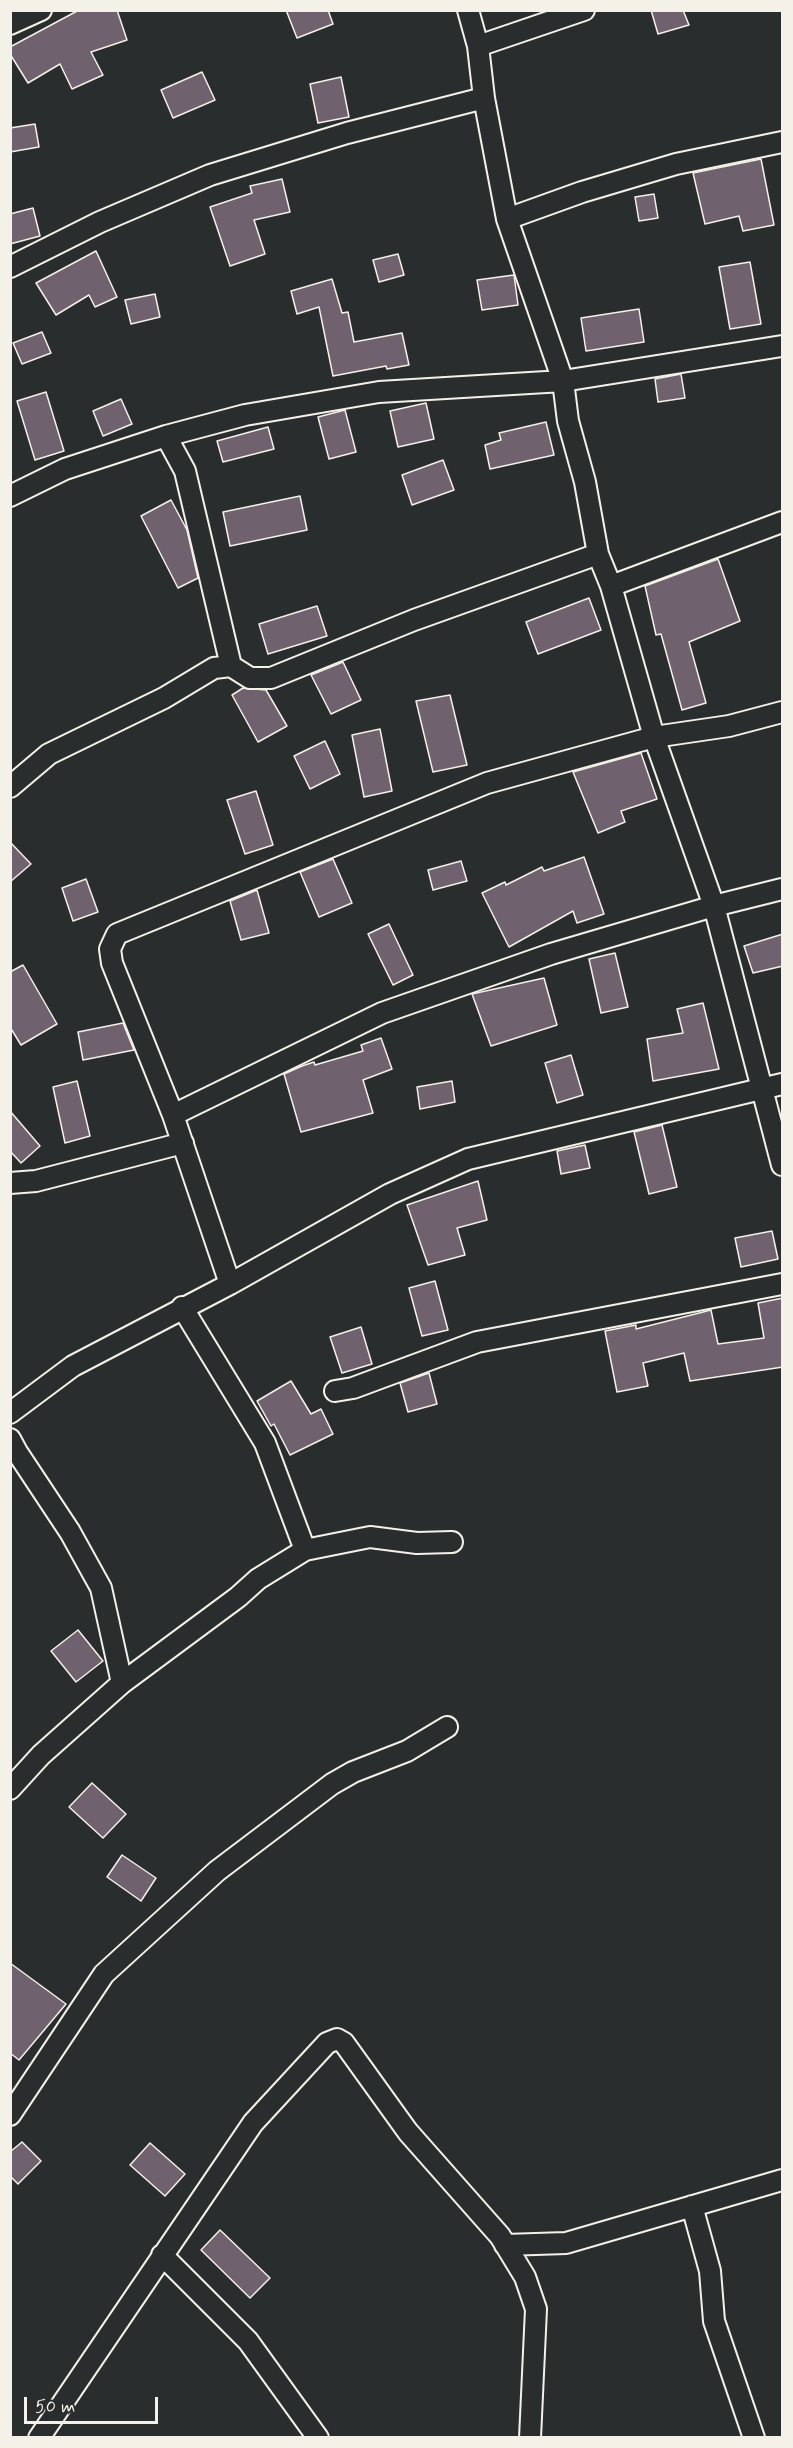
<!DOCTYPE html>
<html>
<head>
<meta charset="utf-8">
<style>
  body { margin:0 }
  #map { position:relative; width:793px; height:2448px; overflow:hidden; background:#2a2d2e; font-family:Mynerve,sans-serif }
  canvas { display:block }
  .frame { position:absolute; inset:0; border:12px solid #f4f1e8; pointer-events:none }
  .scale { position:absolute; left:24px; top:2397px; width:134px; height:27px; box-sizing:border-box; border:3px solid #f4f1e8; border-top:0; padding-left:8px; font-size:18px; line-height:21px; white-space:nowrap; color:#f4f1e8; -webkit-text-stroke:4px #2a2d2e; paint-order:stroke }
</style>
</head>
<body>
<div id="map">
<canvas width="793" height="2448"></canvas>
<div class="frame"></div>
<div class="scale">50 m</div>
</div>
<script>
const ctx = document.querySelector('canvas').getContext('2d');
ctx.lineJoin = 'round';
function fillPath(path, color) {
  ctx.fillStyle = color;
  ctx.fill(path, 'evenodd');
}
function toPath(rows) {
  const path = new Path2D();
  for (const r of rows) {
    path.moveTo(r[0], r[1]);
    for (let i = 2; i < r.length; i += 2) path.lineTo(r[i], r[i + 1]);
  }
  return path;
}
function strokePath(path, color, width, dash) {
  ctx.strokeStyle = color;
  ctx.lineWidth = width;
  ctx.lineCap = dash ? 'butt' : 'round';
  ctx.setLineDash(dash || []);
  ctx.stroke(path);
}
const building = toPath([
  [79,10,117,10,127,40,91,52,103,75,72,89,60,64,28,83,10,54,10,47,79,10],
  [286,10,328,10,333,24,297,38,286,10],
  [651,10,683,10,689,25,658,34,651,10],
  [202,72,215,100,173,118,161,90,202,72],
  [341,77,349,117,318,123,310,84,341,77],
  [35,124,39,147,10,152,10,128,35,124],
  [761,159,774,225,743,231,739,216,705,224,693,173,761,159],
  [282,179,290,212,254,220,265,254,230,266,210,207,252,193,250,186,282,179],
  [654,194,658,218,639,221,635,197,654,194],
  [33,208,40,236,10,244,10,214,33,208],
  [96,251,117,297,95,307,89,295,56,315,36,283,96,251],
  [398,254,404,275,379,282,373,260,398,254],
  [750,262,761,324,730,329,719,267,750,262],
  [514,275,518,305,482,310,477,280,514,275],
  [332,279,342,313,348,312,354,342,402,333,409,365,387,369,386,366,333,376,319,307,297,314,291,291,332,279],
  [155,294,160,317,131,324,125,300,155,294],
  [639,309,644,342,586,351,581,318,639,309],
  [42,332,51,353,22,364,13,343,42,332],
  [681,374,685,398,658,402,655,379,681,374],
  [46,392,64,451,35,460,17,401,46,392],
  [121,399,132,424,103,436,93,411,121,399],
  [426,403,434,439,398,447,390,411,426,403],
  [345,410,356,452,329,459,318,417,345,410],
  [546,422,554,455,490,469,485,445,501,440,499,433,546,422],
  [268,427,274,449,223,462,217,441,268,427],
  [443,460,454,490,412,505,402,475,443,460],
  [300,496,307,530,230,546,223,512,300,496],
  [171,500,187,530,198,578,178,588,141,516,171,500],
  [718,559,740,621,689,642,706,703,682,710,661,634,656,635,645,586,718,559],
  [589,598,601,630,538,654,526,622,589,598],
  [317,606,327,636,268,654,259,624,317,606],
  [343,662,361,700,331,714,311,675,343,662],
  [243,688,266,690,287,726,258,742,232,695,243,688],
  [450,695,467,765,433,772,416,701,450,695],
  [380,729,392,791,364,797,352,735,380,729],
  [325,741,340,774,310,789,294,756,325,741],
  [641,753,657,799,621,811,625,822,598,833,573,772,641,753],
  [256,791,273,845,245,854,227,800,256,791],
  [10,842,31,864,10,882,10,842],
  [584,857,604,914,577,923,573,911,509,947,482,893,505,882,506,885,542,867,544,871,584,857],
  [333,859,352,903,319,917,300,872,333,859],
  [461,861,467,881,433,890,428,870,461,861],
  [86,879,98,912,73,921,62,888,86,879],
  [257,890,269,933,241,940,230,901,257,890],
  [389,924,413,975,393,985,368,934,389,924],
  [783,934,783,966,753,973,744,946,783,934],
  [615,953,628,1007,601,1013,589,959,615,953],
  [23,965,57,1024,21,1045,10,1027,10,972,23,965],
  [544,978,557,1025,491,1046,472,994,544,978],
  [703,1003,719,1069,653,1081,647,1039,683,1033,677,1009,703,1003],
  [123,1023,134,1050,83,1060,78,1032,123,1023],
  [381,1038,392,1069,363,1080,373,1113,301,1132,284,1074,302,1066,314,1062,315,1065,363,1051,361,1045,381,1038],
  [571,1055,583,1095,557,1103,545,1063,571,1055],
  [77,1081,90,1136,65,1143,53,1087,77,1081],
  [452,1081,455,1102,420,1109,417,1087,452,1081],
  [10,1111,40,1146,21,1163,10,1151,10,1111],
  [662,1125,677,1187,649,1194,634,1132,662,1125],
  [585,1145,590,1168,561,1174,557,1151,585,1145],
  [478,1181,487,1220,457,1228,465,1255,428,1265,407,1205,478,1181],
  [772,1231,778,1259,741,1267,735,1238,772,1231],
  [435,1281,448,1330,422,1336,409,1288,435,1281],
  [783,1298,783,1367,690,1381,684,1353,643,1363,648,1386,617,1392,605,1331,636,1325,636,1329,711,1310,718,1344,764,1338,758,1303,783,1298],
  [361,1327,372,1364,342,1373,330,1337,361,1327],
  [429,1373,437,1404,408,1412,400,1383,429,1373],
  [291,1381,311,1414,321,1409,333,1434,290,1455,274,1424,271,1426,257,1401,291,1381],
  [78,1630,103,1661,76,1682,51,1651,78,1630],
  [92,1783,126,1814,103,1838,69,1807,92,1783],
  [122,1855,156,1878,141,1901,107,1877,122,1855],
  [10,1963,66,2004,19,2060,10,2053,10,1963],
  [22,2142,41,2161,18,2184,10,2176,10,2152,22,2142],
  [150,2143,185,2174,165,2196,130,2165,150,2143],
  [220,2230,270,2278,250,2298,201,2250,220,2230]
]);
fillPath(building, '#6f616e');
strokePath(building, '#f4f1e8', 1.5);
const minor = toPath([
  [468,10,478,46,484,98,507,219,563,381,568,421,585,482,598,554,611,586,654,737,714,906,782,1165],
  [10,24,41,10],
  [478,46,584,10],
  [507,219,582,192,676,164,782,142],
  [10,267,100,222,210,175,347,133,484,98],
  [166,436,185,471,231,666],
  [10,496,65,469,166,436,245,415,379,392,563,381,782,346],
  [611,586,782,522],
  [10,787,49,754,164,698,214,668,231,666,250,678,271,678,414,620,598,554],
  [173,1115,382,1013,551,954,714,906,782,889],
  [10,1183,36,1181,183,1143],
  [230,1284,173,1115,112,963,110,949,117,934,487,783,654,737,729,726,782,712],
  [335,1391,353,1388,477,1342,782,1284],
  [10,1413,73,1366,230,1284,390,1194,468,1159,782,1084],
  [10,1439,17,1452,70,1532,101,1588,122,1683],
  [305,1550,370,1537,417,1543,452,1542],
  [10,1789,41,1755,122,1683,238,1597,258,1579,305,1550,265,1443,182,1307],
  [10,2115,104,1974,217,1871,332,1784,353,1772,407,1751,447,1727],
  [692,2206,710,2271,714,2321,754,2438],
  [505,2245,566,2243,782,2180],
  [162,2255,248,2341,318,2438],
  [39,2438,253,2123,327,2043,337,2039,344,2043,408,2132,500,2236,525,2277,536,2309,530,2438]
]);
strokePath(minor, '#f4f1e8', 24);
strokePath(minor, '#2a2d2e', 20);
</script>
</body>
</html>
